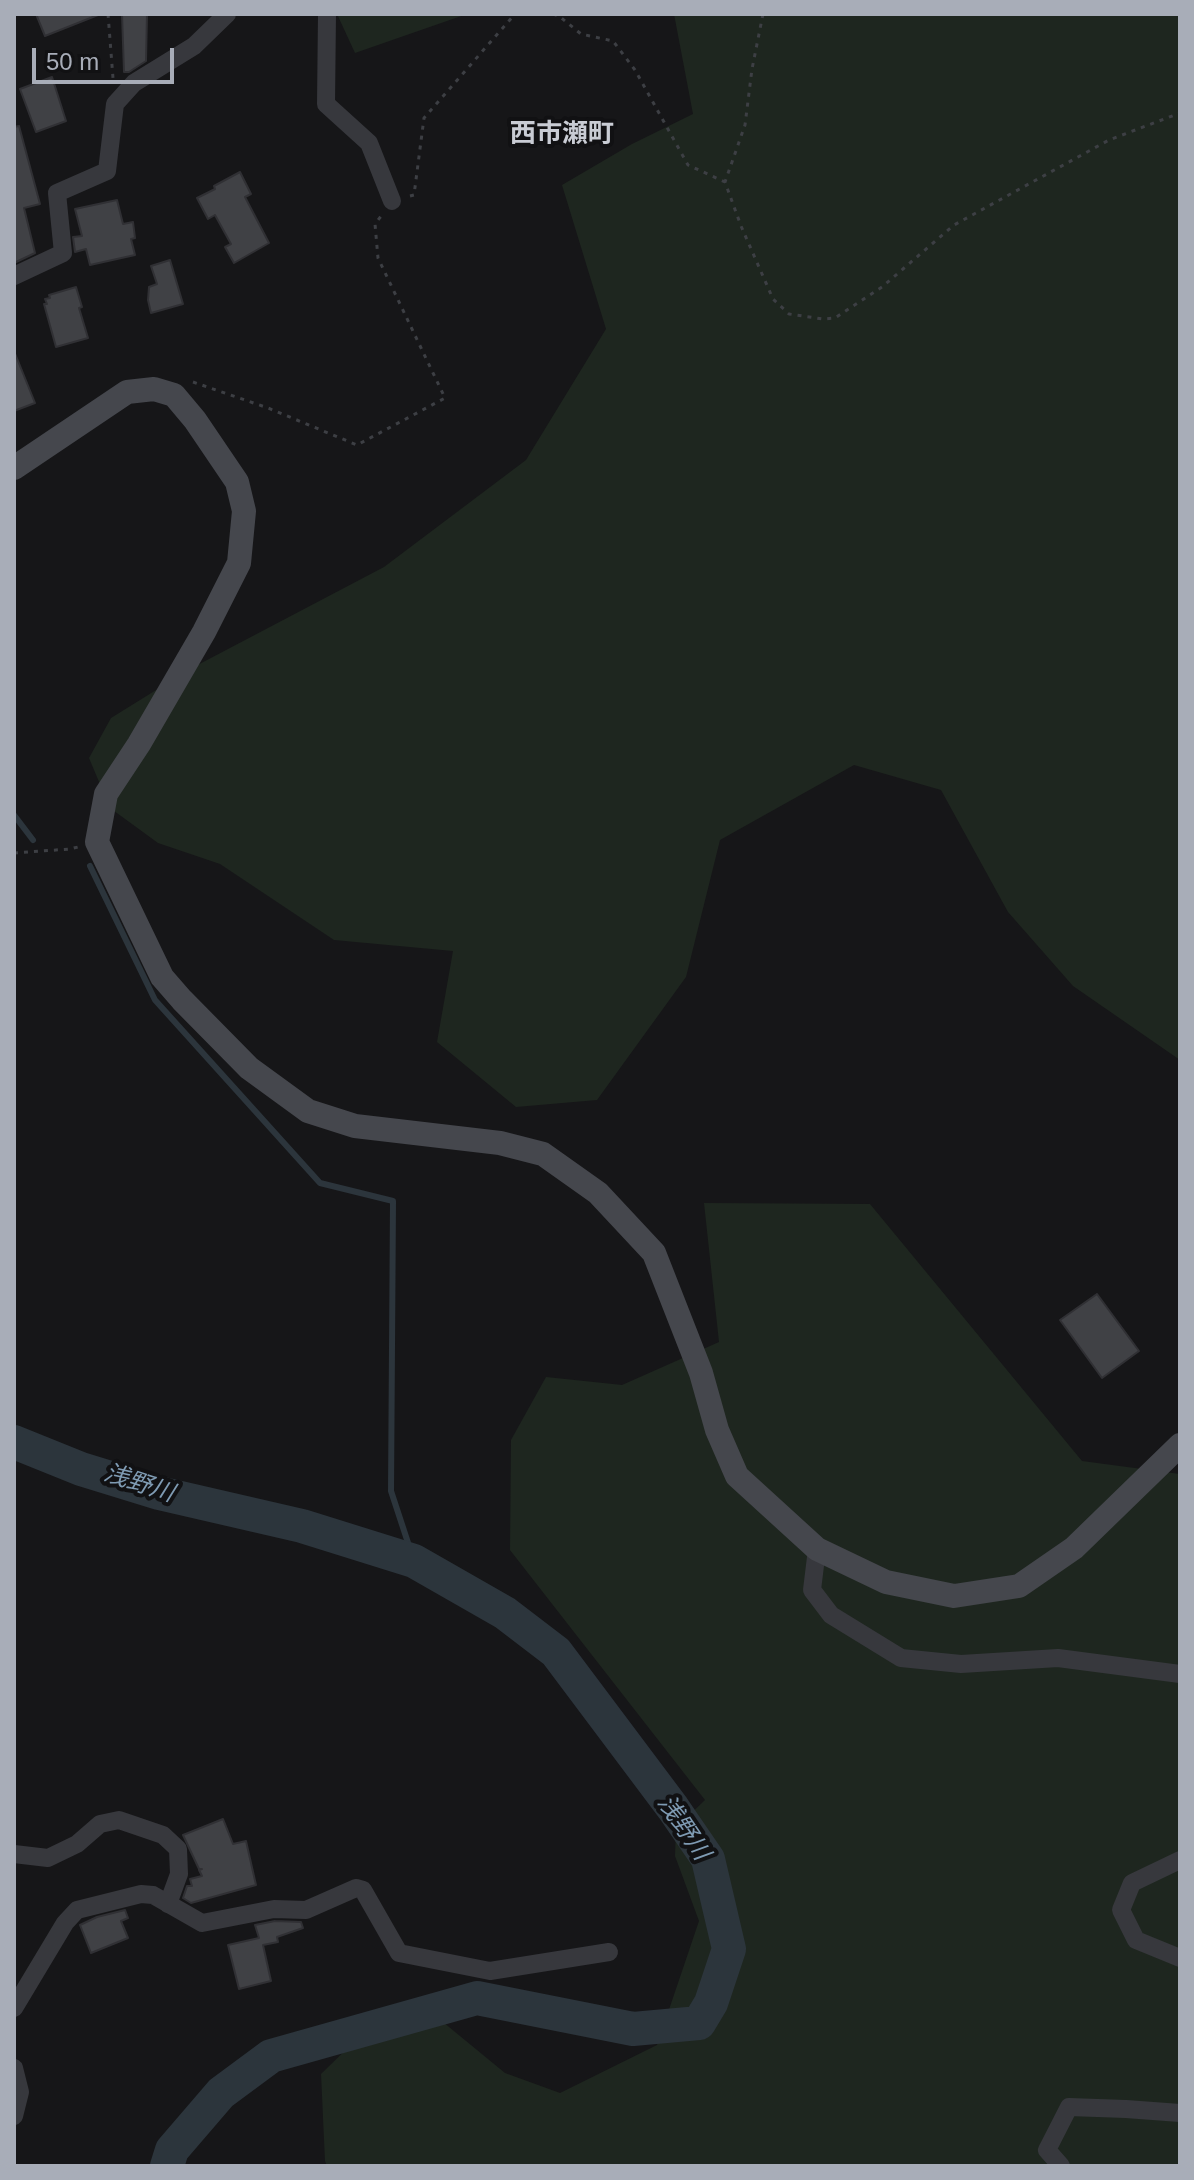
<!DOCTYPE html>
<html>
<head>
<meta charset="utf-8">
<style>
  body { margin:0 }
  #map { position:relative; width:1194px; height:2180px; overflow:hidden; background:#161618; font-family:Helvetica,sans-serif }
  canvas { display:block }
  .frame { position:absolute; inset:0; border:16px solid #a8adb8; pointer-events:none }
  .scale { position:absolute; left:32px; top:48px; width:142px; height:36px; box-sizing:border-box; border:4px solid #a8adb8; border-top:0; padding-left:10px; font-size:24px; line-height:28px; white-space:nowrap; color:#a8adb8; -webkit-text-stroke:6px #111113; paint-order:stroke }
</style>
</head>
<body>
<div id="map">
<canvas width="1194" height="2180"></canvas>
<div class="frame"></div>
<div class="scale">50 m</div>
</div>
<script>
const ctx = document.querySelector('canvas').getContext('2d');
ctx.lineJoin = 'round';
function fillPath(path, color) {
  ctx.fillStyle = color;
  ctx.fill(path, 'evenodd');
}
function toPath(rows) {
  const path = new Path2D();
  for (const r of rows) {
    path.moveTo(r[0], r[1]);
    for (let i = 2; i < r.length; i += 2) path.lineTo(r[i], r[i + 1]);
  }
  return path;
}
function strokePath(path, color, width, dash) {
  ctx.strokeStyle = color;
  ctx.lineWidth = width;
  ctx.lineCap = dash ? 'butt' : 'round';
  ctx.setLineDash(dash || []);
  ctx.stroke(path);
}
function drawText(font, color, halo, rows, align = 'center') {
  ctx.font = font + ' Helvetica,"Noto Sans JP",sans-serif';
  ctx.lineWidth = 8;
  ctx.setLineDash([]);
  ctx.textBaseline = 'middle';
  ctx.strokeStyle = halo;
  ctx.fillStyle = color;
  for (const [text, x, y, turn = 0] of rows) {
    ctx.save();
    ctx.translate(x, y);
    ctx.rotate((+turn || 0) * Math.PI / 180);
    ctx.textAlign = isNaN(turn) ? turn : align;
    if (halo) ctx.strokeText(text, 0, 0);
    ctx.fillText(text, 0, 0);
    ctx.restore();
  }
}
fillPath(toPath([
  [337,14,467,14,355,53],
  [674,14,1180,14,1180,1060,1073,986,1008,912,941,790,854,765,720,840,686,977,597,1100,516,1107,437,1042,453,951,334,940,220,864,158,843,110,808,89,758,111,718,190,669,384,567,526,460,606,329,562,185,632,144,693,114],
  [704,1203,870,1204,1082,1461,1180,1474,1180,2166,327,2166,325,2161,321,2074,361,2035,432,2013,505,2073,560,2093,657,2045,699,1921,675,1856,676,1828,705,1800,510,1550,511,1440,546,1377,622,1385,719,1342]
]), '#1e261f');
strokePath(toPath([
  [14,815,33,840],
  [90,866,155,1000,320,1183,393,1201,391,1491,414,1561]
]), '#2c353c', 6);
strokePath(toPath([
  [14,1442,81,1469,159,1493,302,1526,414,1561,505,1613,556,1652,673,1808,708,1859,729,1949,711,2003,699,2023,633,2029,477,1998,271,2056,221,2093,172,2150,167,2166]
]), '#2c353c', 34);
const building = toPath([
  [36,14,98,14,98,15,45,36,36,14],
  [122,14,147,14,146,61,129,72,124,72,122,14],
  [52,77,66,121,36,132,20,89,52,77],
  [19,126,40,204,24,208,35,253,14,263,14,127,19,126],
  [240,172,251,194,245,197,269,243,234,263,225,247,231,244,215,215,208,219,197,198,215,189,214,186,240,172],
  [117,200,123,224,133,222,135,238,131,239,135,255,90,265,86,249,75,252,73,237,82,236,75,209,117,200],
  [170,260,183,304,151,313,148,300,149,287,157,284,151,266,170,260],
  [76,287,82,307,79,308,88,338,56,347,44,304,47,304,45,299,50,298,49,295,76,287],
  [14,351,35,403,14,411,14,351],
  [1097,1294,1139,1351,1102,1378,1060,1320,1097,1294],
  [223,1819,233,1844,246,1841,256,1885,191,1903,183,1898,187,1886,192,1886,190,1879,202,1876,199,1870,202,1869,199,1869,183,1835,223,1819],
  [125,1910,128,1918,121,1921,128,1938,91,1953,80,1925,97,1917,125,1910],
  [275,1921,301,1922,303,1928,277,1937,278,1942,263,1945,271,1981,239,1989,228,1945,259,1938,255,1925,275,1921]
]);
fillPath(building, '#404145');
strokePath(building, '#303034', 2);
strokePath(toPath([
  [108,14,113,78],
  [553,14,559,16,581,34,613,41,635,70,688,165,725,182],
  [763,14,752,69,745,125,725,182,741,226,773,299,789,314,823,319,835,318,882,287,954,225,1109,140,1180,113],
  [410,196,414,195,424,118,515,14],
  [193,382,268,408,357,445,445,398,378,258,375,224,382,215],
  [14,853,70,849,78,847]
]), '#3d3f44', 3, [4, 6]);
strokePath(toPath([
  [327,14,326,104,369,143,392,201],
  [14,276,63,253,57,193,107,171,115,104,134,83,194,46,227,14],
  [817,1549,812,1590,831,1615,901,1658,961,1664,1058,1658,1180,1674],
  [14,1854,48,1858,77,1844,100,1824,119,1820,163,1835,178,1849,179,1874,168,1904],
  [1180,1860,1132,1883,1121,1910,1136,1940,1180,1958],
  [14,2008,65,1923,77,1910,141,1894,153,1895,202,1923,274,1909,306,1910,356,1888,363,1890,399,1953,490,1971,609,1952],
  [14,2068,20,2092,14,2116],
  [1061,2166,1047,2150,1069,2107,1126,2109,1180,2113]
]), '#37383d', 18);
strokePath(toPath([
  [14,468,127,392,154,389,174,395,195,420,237,482,244,511,239,563,204,632,139,744,106,794,97,842,162,977,182,1000,249,1068,308,1111,355,1126,500,1143,543,1154,598,1193,654,1253,701,1373,717,1430,737,1476,817,1549,886,1582,954,1596,1019,1586,1074,1548,1180,1445]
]), '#45474d', 24);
drawText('italic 24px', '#7f9bb3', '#111113', [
  ["浅野川",139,1484,18],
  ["浅野川",683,1828,56]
]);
drawText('bold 26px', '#c9ccd4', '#111113', [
  ["西市瀬町",562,135]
]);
</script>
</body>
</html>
